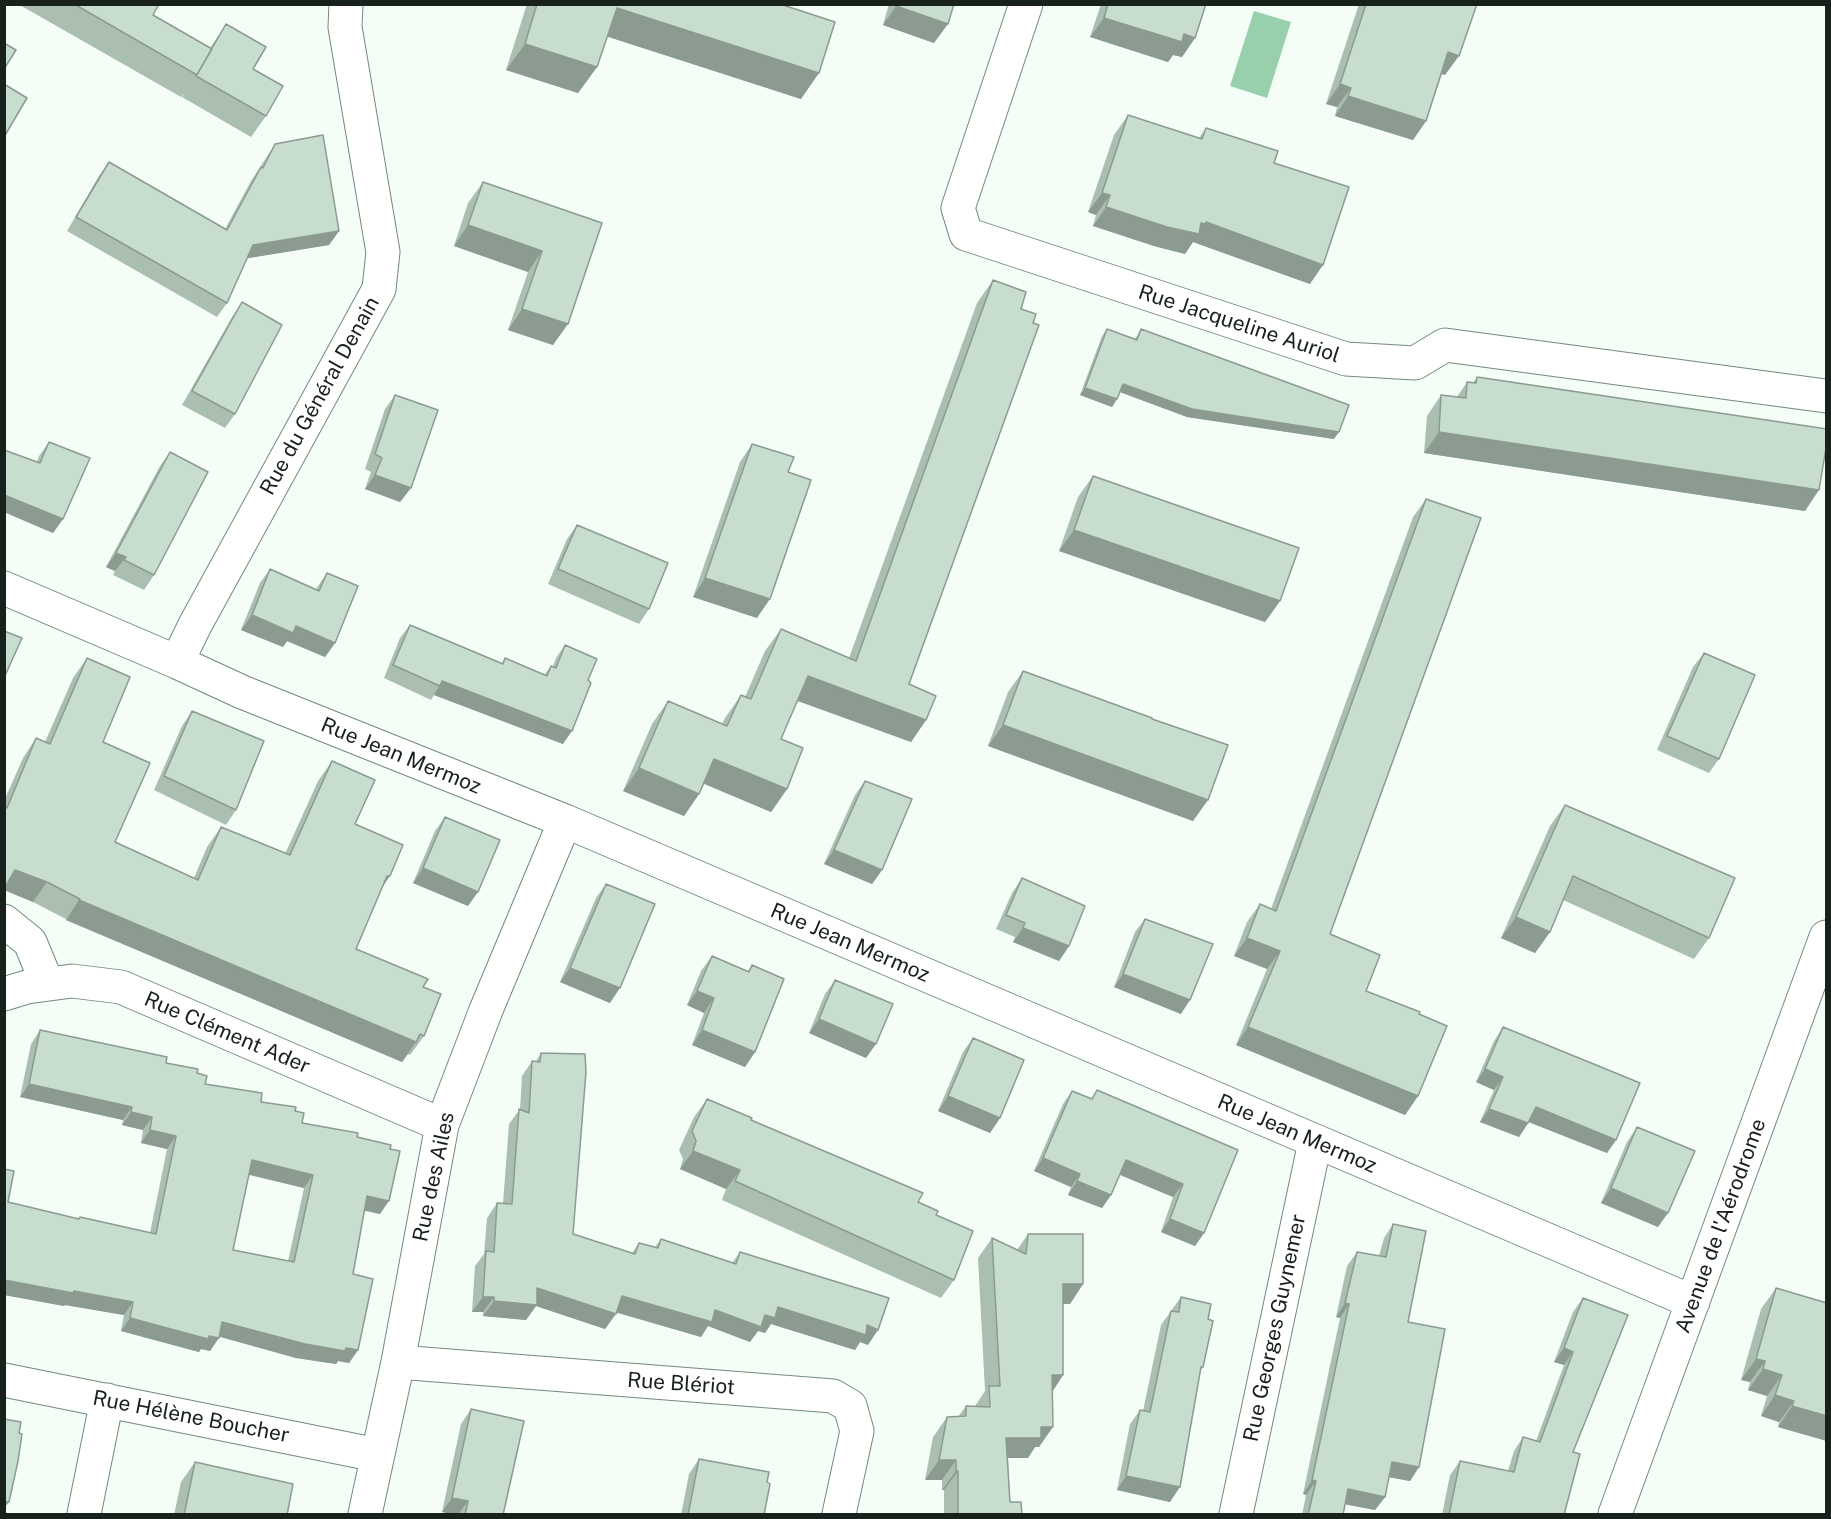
<!DOCTYPE html>
<html>
<head>
<meta charset="utf-8">
<style>
  body { margin:0 }
  #map { position:relative; width:1831px; height:1519px; overflow:hidden; background:#f4fef7; font-family:"Public Sans",sans-serif }
  canvas { display:block }
  .frame { position:absolute; inset:0; border:6px solid #19211c; pointer-events:none }
</style>
</head>
<body>
<div id="map">
<canvas width="1831" height="1519"></canvas>
<div class="frame"></div>
</div>
<script>
const ctx = document.querySelector('canvas').getContext('2d');
ctx.lineJoin = 'round';
function fillPath(path, color) {
  ctx.fillStyle = color;
  ctx.fill(path, 'evenodd');
}
function toPath(rows) {
  const path = new Path2D();
  for (const r of rows) {
    path.moveTo(r[0], r[1]);
    for (let i = 2; i < r.length; i += 2) path.lineTo(r[i], r[i + 1]);
  }
  return path;
}
function strokePath(path, color, width, dash) {
  ctx.strokeStyle = color;
  ctx.lineWidth = width;
  ctx.lineCap = dash ? 'butt' : 'round';
  ctx.setLineDash(dash || []);
  ctx.stroke(path);
}
function drawText(font, color, halo, rows, align = 'center') {
  ctx.font = font + ' "Public Sans",sans-serif';
  ctx.lineWidth = 5;
  ctx.setLineDash([]);
  ctx.textBaseline = 'middle';
  ctx.strokeStyle = halo;
  ctx.fillStyle = color;
  for (const [text, x, y, turn = 0] of rows) {
    ctx.save();
    ctx.translate(x, y);
    ctx.rotate((+turn || 0) * Math.PI / 180);
    ctx.textAlign = isNaN(turn) ? turn : align;
    if (halo) ctx.strokeText(text, 0, 0);
    ctx.fillText(text, 0, 0);
    ctx.restore();
  }
}
fillPath(toPath([
  [1254,11,1291,22,1267,98,1230,86]
]), '#97d0ab');
const street = toPath([
  [1026,4,958,208,966,234,1346,359,1415,363,1445,345,1826,396],
  [4,588,177,662,242,692,565,821,1693,1302],
  [177,662,195,625,379,289,383,252,345,27,346,4],
  [4,921,30,942,47,983],
  [4,994,27,987,72,981,121,987,442,1125],
  [398,1362,833,1396,850,1406,857,1431,839,1514],
  [4,1380,377,1455],
  [84,1514,107,1400],
  [365,1514,398,1362,442,1125,486,1010,565,821],
  [1236,1514,1315,1142],
  [1615,1514,1826,937]
]);
strokePath(street, '#748a7b', 35);
strokePath(street, '#fff', 33);
fillPath(toPath([
  [18,4,159,4,153,15,210,48,226,24,253,69,266,116,251,137,182,97,184,93,181,97],
  [527,4,780,4,801,99,607,36,597,67,578,93,506,70],
  [889,4,954,4,934,43,883,25],
  [1101,4,1206,4,1195,38,1182,57,1173,55,1168,62,1090,37],
  [1359,4,1477,4,1445,75,1442,74,1426,121,1413,140,1335,116,1337,107,1326,104],
  [1128,115,1199,138,1206,128,1274,163,1310,284,1193,242,1185,254,1154,246,1093,226,1096,215,1088,212,1114,135],
  [275,144,339,231,329,245,247,258,227,303,217,317,67,231,99,176,109,162,225,229,251,181],
  [483,182,602,223,553,345,508,330,528,272,454,246,468,203],
  [993,280,1021,309,909,684,926,720,911,742,797,700,781,739,787,789,771,812,704,784,699,794,684,816,623,791,652,724,668,701,722,724,725,718,741,695,745,697,765,651,781,629,849,658,977,303],
  [242,302,235,414,225,428,182,405,232,317],
  [1107,329,1135,339,1141,329,1334,439,1187,417,1120,392,1117,399,1112,407,1080,395,1102,336],
  [1477,377,1805,511,1424,453,1427,416,1441,395,1457,397,1467,382,1473,383],
  [395,395,411,488,400,502,365,489,371,472,365,469,385,409],
  [49,442,63,519,53,533,4,512,4,450,37,462,39,456],
  [752,444,788,472,757,618,693,597,740,462],
  [170,452,154,575,144,590,113,575,115,571,106,567,160,466],
  [1093,476,1280,601,1265,622,1059,551,1078,497],
  [1426,499,1330,934,1366,991,1419,1014,1418,1096,1405,1115,1236,1045,1267,969,1234,956,1247,922,1260,904,1271,909,1413,517],
  [577,525,649,609,639,624,548,584,567,539],
  [270,569,316,589,327,573,335,643,325,657,287,641,283,647,241,630,260,583],
  [410,625,502,663,505,658,544,675,551,666,553,666,556,658,565,645,588,680,563,744,434,695,431,700,384,678,400,638],
  [1704,653,1719,759,1709,773,1657,750,1693,667],
  [87,658,103,742,115,842,194,878,207,847,221,827,285,854,318,781,332,761,355,824,382,888,356,949,423,987,424,1036,410,1055,408,1054,402,1062,66,920,66,919,33,902,4,890,4,801,23,758,36,738,45,742,73,678],
  [1023,671,1152,719,1193,821,988,746,1008,692],
  [192,711,236,810,226,825,154,790,182,726],
  [865,781,882,870,872,884,824,864,855,795],
  [1565,805,1709,938,1694,959,1563,900,1550,932,1535,953,1501,938,1550,826],
  [445,817,468,906,413,883,435,831],
  [1022,878,1069,946,1059,961,1013,942,1015,937,996,929,1012,893],
  [606,884,610,1003,560,982,596,898],
  [1145,919,1181,1014,1114,987,1135,932],
  [712,956,748,971,752,965,755,1052,745,1067,692,1045,704,1013,687,1005,701,971],
  [835,980,866,1058,809,1033,825,994],
  [1503,1027,1616,1140,1607,1153,1529,1122,1519,1137,1480,1122,1494,1090,1476,1082,1494,1041],
  [40,1030,166,1063,197,1073,205,1084,295,1111,302,1123,357,1137,380,1214,364,1210,353,1274,358,1350,349,1363,338,1361,336,1364,296,1358,219,1336,210,1351,201,1349,199,1352,121,1331,124,1315,65,1305,64,1306,4,1295,4,1169,8,1202,78,1219,80,1217,150,1233,167,1149,141,1143,143,1130,122,1125,123,1120,20,1097,31,1044],
  [249,1175,304,1188,288,1261,233,1250],
  [973,1038,1000,1118,990,1133,938,1111,963,1052],
  [541,1053,573,1234,632,1253,639,1243,655,1247,661,1239,732,1263,740,1252,868,1345,860,1342,855,1350,771,1324,765,1333,758,1331,750,1342,708,1326,701,1337,616,1312,605,1329,536,1306,526,1320,483,1316,483,1312,472,1312,475,1266,484,1254,487,1218,497,1203,503,1203,509,1124,520,1109,522,1076,532,1061,536,1061],
  [1097,1090,1238,1150,1204,1233,1195,1246,1161,1232,1173,1197,1120,1175,1111,1195,1102,1208,1068,1195,1071,1187,1034,1171,1063,1104,1072,1091,1091,1099],
  [707,1099,918,1202,936,1215,954,1280,941,1298,722,1200,726,1189,680,1169,683,1159,679,1150,694,1117],
  [1637,1127,1658,1227,1601,1203,1627,1142],
  [1393,1224,1408,1322,1419,1467,1410,1481,1389,1477,1385,1497,1375,1510,1345,1504,1343,1515,1302,1515,1306,1495,1303,1494,1340,1318,1336,1317,1347,1266,1357,1252,1379,1256,1384,1238],
  [1028,1234,1083,1284,1070,1304,1063,1304,1063,1375,1053,1391,1039,1447,1035,1447,1028,1458,1008,1458,1010,1502,1022,1515,944,1515,944,1490,942,1490,942,1480,925,1480,933,1437,947,1417,958,1417,966,1406,975,1406,985,1391,978,1258,992,1238,1017,1250],
  [1776,1288,1827,1441,1778,1427,1779,1422,1761,1416,1767,1396,1748,1390,1750,1382,1741,1380,1761,1309],
  [1181,1297,1208,1319,1203,1367,1201,1370,1170,1502,1117,1490,1130,1424,1140,1410,1143,1411,1161,1325],
  [1583,1298,1573,1452,1564,1515,1442,1515,1450,1475,1460,1461,1508,1471,1514,1451,1523,1437,1536,1441,1564,1365,1554,1362,1573,1312],
  [471,1409,503,1515,454,1515,442,1512,461,1424],
  [699,1459,767,1482,764,1515,681,1515,689,1474],
  [195,1462,287,1515,174,1515,181,1482]
]), '#abbfb1');
fillPath(toPath([
  [896,6,948,24,934,43,883,25],
  [617,8,819,73,801,99,599,34],
  [1104,18,1184,34,1195,38,1182,57,1173,55,1168,62,1090,37],
  [525,44,597,67,578,93,506,70],
  [1448,52,1459,56,1445,75,1435,72],
  [1340,84,1351,88,1337,107,1326,104],
  [1348,96,1426,121,1413,140,1335,116],
  [1102,193,1110,195,1096,215,1088,212],
  [1106,207,1201,223,1206,222,1323,265,1310,284,1193,242,1185,254,1154,246,1093,226],
  [468,225,542,251,528,272,454,246],
  [339,231,329,245,243,259,253,245],
  [522,309,568,324,553,345,508,330],
  [1123,384,1339,432,1334,439,1187,417,1117,391],
  [1085,388,1117,399,1112,407,1080,395],
  [1439,432,1819,490,1805,511,1424,453],
  [375,475,411,488,400,502,365,489],
  [4,495,63,519,53,533,4,512],
  [1074,530,1280,601,1265,622,1059,551],
  [116,553,126,557,115,571,106,567],
  [705,578,770,599,757,618,693,597],
  [252,615,296,626,335,643,325,657,287,641,283,647,241,630],
  [808,676,926,720,911,742,792,699],
  [442,681,572,731,563,744,434,695],
  [1003,725,1208,800,1193,821,988,746],
  [714,759,787,789,771,812,698,781],
  [639,768,699,794,684,816,623,791],
  [834,850,882,870,872,884,824,864],
  [423,868,478,892,468,906,413,883],
  [15,870,47,882,33,902,4,890,4,885],
  [387,876,390,876,376,896],
  [79,900,416,1042,402,1062,66,920],
  [1516,917,1550,932,1535,953,1501,938],
  [1023,928,1069,946,1059,961,1013,942],
  [1247,938,1280,951,1267,969,1234,956],
  [570,968,620,988,610,1003,560,982],
  [1123,974,1190,1000,1181,1014,1114,987],
  [697,991,714,998,704,1013,687,1005],
  [819,1019,876,1044,866,1058,809,1033],
  [1248,1027,1418,1096,1405,1115,1236,1045],
  [702,1030,755,1052,745,1067,692,1045],
  [1485,1069,1503,1077,1494,1090,1476,1082],
  [29,1084,132,1107,123,1120,20,1097],
  [948,1096,1000,1118,990,1133,938,1111],
  [1536,1107,1616,1140,1607,1153,1526,1121],
  [1489,1109,1528,1123,1519,1137,1480,1122],
  [131,1112,152,1117,143,1130,122,1125],
  [150,1130,176,1136,167,1149,141,1143],
  [693,1151,740,1170,726,1189,680,1169],
  [1043,1158,1080,1174,1071,1187,1034,1171],
  [252,1160,313,1175,304,1188,243,1173],
  [1126,1160,1183,1184,1173,1197,1116,1173],
  [1077,1181,1111,1195,1102,1208,1068,1195],
  [1611,1188,1668,1213,1658,1227,1601,1203],
  [367,1196,389,1201,380,1214,357,1209],
  [1170,1219,1204,1233,1195,1246,1161,1232],
  [4,1280,74,1291,133,1302,124,1315,65,1305,64,1306,4,1295],
  [1063,1284,1083,1284,1070,1304,1050,1304],
  [537,1288,616,1314,605,1329,536,1306,526,1320,483,1316,494,1301],
  [622,1296,715,1310,765,1315,778,1307,867,1325,878,1330,868,1345,860,1342,855,1350,771,1324,765,1333,758,1331,750,1342,708,1326,701,1337,611,1311],
  [483,1297,494,1297,483,1312,472,1312],
  [1345,1303,1349,1304,1340,1318,1336,1317],
  [130,1318,209,1336,219,1338,210,1351,201,1349,199,1352,121,1331],
  [222,1322,346,1348,358,1350,349,1363,338,1361,336,1364,296,1358,213,1335],
  [1564,1348,1573,1352,1564,1365,1554,1362],
  [1756,1359,1765,1361,1750,1382,1741,1380],
  [1763,1369,1782,1375,1767,1396,1748,1390],
  [1052,1375,1063,1375,1050,1395],
  [1775,1395,1794,1401,1779,1422,1761,1416],
  [1792,1406,1827,1416,1827,1441,1778,1427],
  [1041,1427,1053,1427,1039,1447,1035,1447,1028,1458,993,1458,1006,1438],
  [939,1460,956,1460,942,1480,925,1480],
  [1392,1462,1419,1467,1410,1481,1382,1476],
  [956,1471,958,1471,944,1490,942,1490],
  [1126,1476,1180,1487,1170,1502,1117,1490],
  [1312,1480,1316,1481,1306,1495,1303,1494],
  [1348,1489,1385,1497,1375,1510,1338,1503],
  [452,1498,468,1501,458,1515,442,1512],
  [4,1502,9,1502,4,1508]
]), '#8b9b90');
const building = toPath([
  [74,4,159,4,153,15,212,49,197,75,74,4],
  [537,4,780,4,835,22,819,73,617,8,597,67,525,44,537,4],
  [897,4,954,4,948,24,896,6,897,4],
  [1108,4,1206,4,1195,38,1184,34,1182,42,1104,18,1108,4],
  [1366,4,1477,4,1459,56,1448,52,1426,121,1348,96,1351,88,1340,84,1366,4],
  [226,24,266,47,253,69,283,86,266,116,196,76,226,24],
  [4,43,16,50,4,69,4,43],
  [4,84,27,98,4,137,4,84],
  [1128,115,1202,139,1206,128,1278,151,1274,163,1349,187,1323,265,1206,222,1205,224,1201,223,1199,234,1167,227,1106,207,1110,195,1102,193,1128,115],
  [323,135,339,231,253,245,227,303,76,217,109,162,227,230,261,167,263,168,275,144,323,135],
  [483,182,602,223,568,324,522,309,542,251,468,225,483,182],
  [993,280,1026,292,1021,309,1036,314,1033,323,1039,325,909,684,936,696,926,720,808,676,781,739,803,748,787,789,714,759,699,794,639,768,668,701,727,726,741,695,751,699,781,629,856,661,993,280],
  [242,302,282,325,235,414,192,391,242,302],
  [1107,329,1137,340,1141,329,1349,405,1339,432,1192,409,1123,384,1117,399,1085,388,1107,329],
  [1477,377,1827,429,1827,442,1819,490,1439,432,1441,395,1466,398,1467,382,1476,383,1477,377],
  [395,395,438,410,411,488,375,475,382,458,375,454,395,395],
  [49,442,90,458,63,519,4,495,4,450,40,463,49,442],
  [752,444,794,457,788,472,811,480,770,599,705,578,752,444],
  [170,452,208,472,154,575,124,560,126,557,116,553,170,452],
  [1093,476,1299,548,1280,601,1074,530,1093,476],
  [1426,499,1481,518,1330,934,1380,955,1366,991,1420,1012,1419,1014,1447,1026,1418,1096,1248,1027,1280,951,1247,938,1260,904,1276,911,1426,499],
  [577,525,668,563,649,609,558,569,577,525],
  [270,569,319,591,327,573,358,586,335,643,296,626,293,633,252,615,270,569],
  [410,625,503,664,505,658,547,676,551,666,556,668,565,645,597,659,588,680,591,683,572,731,442,681,440,686,393,665,410,625],
  [4,631,22,638,4,678,4,631],
  [1704,653,1755,675,1719,759,1667,736,1704,653],
  [87,658,130,677,103,742,150,763,115,842,198,880,221,827,290,855,332,761,375,780,355,824,403,845,390,876,387,876,356,949,428,979,423,987,441,994,424,1036,420,1034,416,1042,79,900,80,899,47,882,15,870,4,889,4,807,7,808,36,738,50,744,87,658],
  [1023,671,1152,718,1152,719,1228,745,1208,800,1003,725,1023,671],
  [192,711,264,741,236,810,164,776,192,711],
  [865,781,912,799,882,870,834,850,865,781],
  [1565,805,1735,878,1709,938,1573,876,1550,932,1516,917,1565,805],
  [445,817,500,840,478,892,423,868,445,817],
  [1022,878,1085,906,1069,946,1023,928,1025,923,1006,915,1022,878],
  [606,884,655,904,620,988,570,968,606,884],
  [1145,919,1213,944,1190,1000,1123,974,1145,919],
  [712,956,749,972,752,965,784,979,755,1052,702,1030,714,998,697,991,712,956],
  [835,980,893,1004,876,1044,819,1019,835,980],
  [1503,1027,1640,1083,1616,1140,1536,1107,1528,1123,1489,1109,1503,1077,1485,1069,1503,1027],
  [40,1030,167,1057,166,1063,198,1069,197,1073,207,1076,205,1084,262,1093,261,1102,296,1107,295,1111,304,1113,302,1123,358,1133,357,1137,391,1145,390,1149,400,1151,389,1201,367,1196,353,1274,373,1279,358,1350,346,1348,345,1351,305,1344,222,1322,219,1338,209,1336,208,1339,130,1318,133,1302,74,1291,73,1293,4,1280,4,1169,14,1171,8,1202,79,1219,80,1217,156,1234,176,1136,150,1130,152,1117,131,1112,132,1107,29,1084,40,1030],
  [252,1160,313,1175,294,1262,233,1250,252,1160],
  [973,1038,1024,1060,1000,1118,948,1096,973,1038],
  [541,1053,585,1054,586,1072,573,1234,635,1254,639,1243,658,1248,661,1239,736,1264,740,1252,889,1298,878,1330,867,1325,866,1335,778,1307,775,1318,765,1315,761,1327,715,1310,712,1322,622,1296,616,1314,537,1288,537,1305,494,1301,494,1297,483,1297,486,1251,494,1252,497,1203,512,1204,519,1109,529,1113,532,1061,540,1062,541,1053],
  [1097,1090,1238,1150,1204,1233,1170,1219,1183,1184,1126,1160,1111,1195,1077,1181,1080,1174,1043,1158,1072,1091,1092,1099,1097,1090],
  [707,1099,752,1118,751,1120,923,1193,918,1202,938,1211,936,1215,973,1231,954,1280,735,1181,740,1170,693,1151,696,1141,692,1131,707,1099],
  [1637,1127,1695,1151,1668,1213,1611,1188,1637,1127],
  [1393,1224,1426,1231,1408,1322,1445,1329,1419,1467,1392,1462,1385,1497,1348,1489,1343,1515,1308,1515,1316,1481,1312,1480,1349,1304,1345,1303,1357,1252,1386,1257,1393,1224],
  [1028,1234,1083,1234,1083,1284,1063,1284,1063,1375,1052,1375,1053,1427,1041,1427,1041,1438,1006,1438,1010,1502,1021,1502,1022,1515,958,1515,958,1471,956,1471,956,1460,939,1460,947,1417,966,1416,966,1406,990,1407,989,1386,1000,1386,992,1238,1026,1254,1028,1234],
  [1776,1288,1827,1303,1827,1416,1792,1406,1794,1401,1775,1395,1782,1375,1763,1369,1765,1361,1756,1359,1776,1288],
  [1181,1297,1211,1304,1208,1319,1213,1321,1203,1367,1201,1367,1180,1487,1126,1476,1140,1410,1150,1412,1171,1311,1179,1312,1181,1297],
  [1583,1298,1628,1315,1573,1452,1580,1454,1564,1515,1449,1515,1460,1461,1514,1472,1523,1437,1540,1442,1573,1352,1564,1348,1583,1298],
  [471,1409,524,1421,503,1515,465,1515,468,1501,452,1498,471,1409],
  [4,1419,21,1422,19,1433,22,1434,18,1461,9,1502,4,1502,4,1419],
  [699,1459,769,1472,767,1482,770,1484,764,1515,688,1515,699,1459],
  [195,1462,293,1484,287,1515,184,1515,195,1462]
]);
fillPath(building, '#c7dece');
strokePath(building, '#8b9b90', 1.5);
drawText('21px', '#19211c', '#fff', [
  ["Rue Jacqueline Auriol",1239,324,18],
  ["Rue du Général Denain",320,396,-61],
  ["Rue Jean Mermoz",401,756,22],
  ["Rue Jean Mermoz",850,943,23],
  ["Rue Clément Ader",227,1033,23],
  ["Rue Jean Mermoz",1297,1134,23],
  ["Rue des Ailes",434,1177,-78],
  ["Avenue de l'Aérodrome",1721,1226,-70],
  ["Rue Georges Guynemer",1275,1328,-78],
  ["Rue Blériot",681,1384,4],
  ["Rue Hélène Boucher",191,1417,11]
]);
</script>
</body>
</html>
